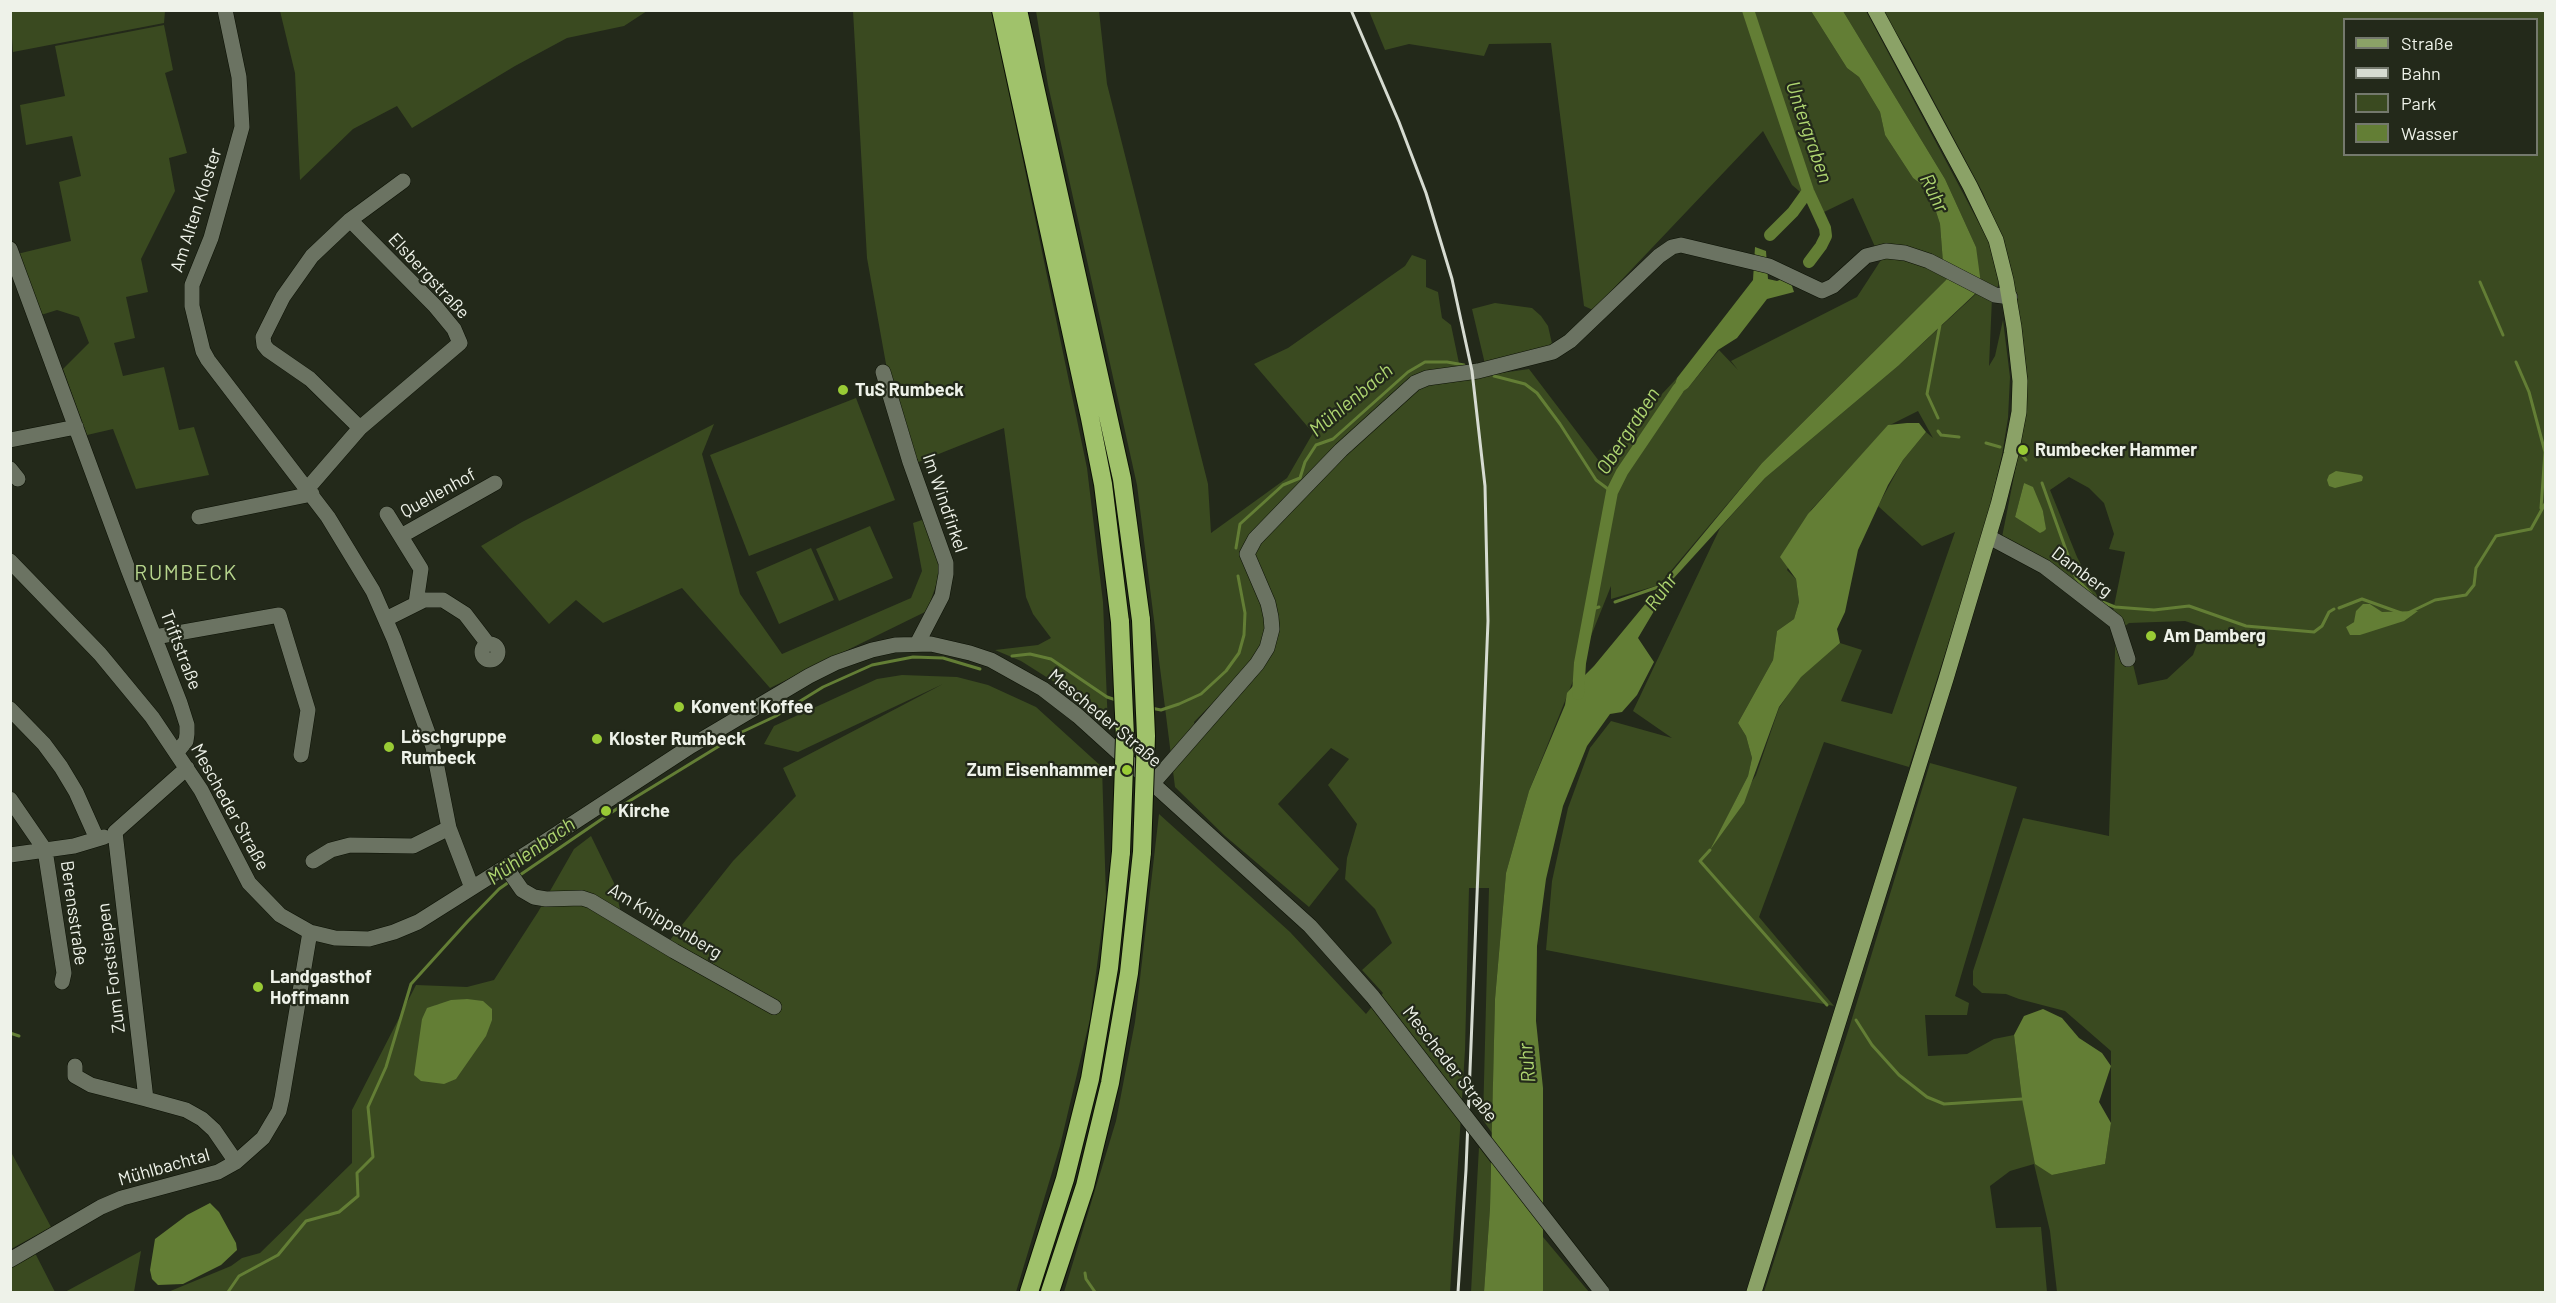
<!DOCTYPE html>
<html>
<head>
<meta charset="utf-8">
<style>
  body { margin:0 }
  #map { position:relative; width:2556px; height:1303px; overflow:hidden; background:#23291a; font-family:Barlow,sans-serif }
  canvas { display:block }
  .frame { position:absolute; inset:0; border:12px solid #eef2e9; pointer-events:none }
  .legend { position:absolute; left:2343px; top:18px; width:195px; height:138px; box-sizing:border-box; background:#23291a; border:2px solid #74796d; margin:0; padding:8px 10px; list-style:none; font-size:18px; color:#eef2e9 }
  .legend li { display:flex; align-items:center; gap:12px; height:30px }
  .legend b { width:30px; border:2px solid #74796d }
</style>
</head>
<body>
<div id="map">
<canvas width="2556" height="1303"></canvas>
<div class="frame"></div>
<ul class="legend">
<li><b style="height:8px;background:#8ba267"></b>Straße</li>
<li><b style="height:8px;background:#d6dbd1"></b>Bahn</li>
<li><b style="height:16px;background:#3a4a20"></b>Park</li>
<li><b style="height:16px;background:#637e35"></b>Wasser</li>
</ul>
</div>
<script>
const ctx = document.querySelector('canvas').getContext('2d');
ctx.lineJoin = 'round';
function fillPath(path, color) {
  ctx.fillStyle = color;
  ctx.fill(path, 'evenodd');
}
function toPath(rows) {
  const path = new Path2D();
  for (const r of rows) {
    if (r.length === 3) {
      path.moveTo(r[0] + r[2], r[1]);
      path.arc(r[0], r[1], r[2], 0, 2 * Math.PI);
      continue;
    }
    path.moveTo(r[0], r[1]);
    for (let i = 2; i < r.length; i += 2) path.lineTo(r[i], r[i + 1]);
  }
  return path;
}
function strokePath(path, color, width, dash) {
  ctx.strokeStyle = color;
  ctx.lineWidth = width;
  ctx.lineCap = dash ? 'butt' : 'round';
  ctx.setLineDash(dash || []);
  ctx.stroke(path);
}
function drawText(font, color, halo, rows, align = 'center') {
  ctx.font = font + ' Barlow,sans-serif';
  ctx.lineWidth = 4.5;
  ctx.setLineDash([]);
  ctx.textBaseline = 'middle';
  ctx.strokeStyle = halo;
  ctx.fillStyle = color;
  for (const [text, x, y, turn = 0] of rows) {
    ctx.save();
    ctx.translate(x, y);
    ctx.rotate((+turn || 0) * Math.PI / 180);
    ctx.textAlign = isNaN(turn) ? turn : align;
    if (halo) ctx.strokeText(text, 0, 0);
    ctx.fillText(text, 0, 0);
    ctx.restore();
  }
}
fillPath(toPath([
  [10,11,11,10,165,11,164,23,13,52],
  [280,11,280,10,647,11,624,26,567,38,515,66,412,128,397,106,353,129,300,180,295,73],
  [853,11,992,11,1087,468,1103,602,1108,727,1059,685,1021,661,995,650,1038,645,1051,638,1033,614,1026,597,1004,428,916,463,886,364,867,258],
  [1036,11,1099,11,1107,84,1208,484,1211,533,1287,478,1313,433,1254,364,1288,348,1405,266,1412,255,1426,260,1426,287,1438,292,1442,318,1451,325,1460,368,1416,388,1431,383,1529,369,1599,461,1677,378,1669,400,1688,388,1719,350,1738,370,1731,361,1857,297,1881,260,1853,198,1824,212,1792,185,1763,131,1593,310,1584,306,1551,43,1489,44,1484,56,1409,44,1385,50,1369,11,1811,11,1847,68,1859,77,1880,112,1885,135,1913,178,1929,190,1940,224,1943,263,1976,247,1945,179,1843,11,1866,11,1989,242,2001,280,1992,298,1989,366,1995,356,2003,320,2010,377,2008,418,2002,455,1985,528,1909,767,1824,742,1759,917,1834,1006,1546,950,1552,881,1568,808,1590,748,1611,721,1672,738,1633,711,1720,528,1765,478,1898,366,1977,293,1948,278,1762,463,1659,585,1611,599,1611,586,1529,791,1506,873,1495,999,1492,1133,1483,1120,1489,888,1469,888,1465,1050,1450,1292,1064,1292,1116,1121,1135,1022,1159,814,1290,932,1366,1014,1383,993,1362,970,1392,943,1375,909,1345,879,1347,858,1357,824,1328,785,1349,759,1331,748,1278,804,1339,869,1309,907,1225,836,1175,787,1137,485,1048,85],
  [1918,411,1933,438,1926,432,1903,460,1878,506,1922,546,1955,532,1892,714,1841,701,1862,650,1840,643,1800,677,1779,708,1756,775,1713,845,1748,776,1752,758,1746,736,1738,723,1773,660,1777,631,1794,619,1799,602,1796,579,1787,570,1811,510,1888,426],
  [1242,673,1199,739,1194,722],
  [1882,11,2545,11,2545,1292,2057,1292,2050,1231,2034,1164,2010,1171,1990,1186,1996,1228,2041,1227,2047,1292,1764,1292,1850,1025,1930,763,2017,787,1955,996,1969,1003,1967,1015,1925,1015,1928,1056,1967,1054,1994,1039,2014,1035,2022,1099,2052,1175,2105,1164,2111,1123,2111,1051,2065,1011,2019,999,2006,994,1982,993,1973,985,1973,971,2023,818,2109,836,2116,622,2113,611,2125,552,2109,549,2114,534,2104,503,2089,488,2069,477,2050,490,2077,557,2104,609,2068,577,2033,552,2002,537,2025,421,2025,357,2016,294,2002,240,1983,193,1906,49],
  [2344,20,2536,20,2536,154,2344,154],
  [2024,483,2043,511,2045,524,2037,531,2015,517],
  [2370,604,2381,612,2417,612,2346,627,2354,622],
  [2185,621,2203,627,2193,655,2167,679,2138,685,2124,627,2129,623],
  [164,25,173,70,165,73,187,153,169,158,175,191,141,259,148,292,126,297,135,338,114,343,123,376,164,367,179,430,194,427,209,475,136,489,113,429,87,435,63,369,89,343,79,317,57,310,41,315,17,254,71,241,59,182,81,176,72,136,26,145,20,105,65,96,55,46],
  [1495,303,1532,308,1541,316,1548,326,1553,348,1485,364,1472,309],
  [856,398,895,500,749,556,710,455],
  [714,424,702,454,740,594,782,654,911,598,922,571,913,523,925,519,938,560,939,577,927,611,770,688,682,588,603,623,576,600,549,624,481,546,522,522],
  [870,526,893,578,839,601,816,549],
  [811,548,834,600,779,624,756,572],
  [902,675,957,677,988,685,1036,707,1102,767,1106,897,1090,1019,1060,1146,1016,1292,168,1292,231,1266,242,1258,260,1253,352,1163,352,1110,416,985,467,987,494,980,538,912,574,849,591,836,614,883,623,922,749,986,670,940,733,861,796,796,783,768,943,684,798,752,764,744,774,726,877,679],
  [467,999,422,1027,422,1019,436,1005],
  [1479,1147,1491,1163,1490,1208,1484,1292,1471,1292],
  [11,1152,51,1227,11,1249,10,1249],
  [1543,1237,1589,1292,1543,1292],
  [141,1251,134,1292,65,1292],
  [35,1253,55,1292,11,1292,10,1262]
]), '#3a4a20');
fillPath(toPath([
  [1811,11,1843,11,1945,179,1976,247,1981,284,1943,263,1940,224,1929,190,1913,178,1885,135,1880,112,1859,77,1847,68],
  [1755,247,1766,251,1768,279,1777,281,1785,278,1790,280,1794,292,1767,299,1737,338,1718,350,1688,388,1669,401,1677,378,1753,280],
  [1948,278,1977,292,1898,366,1765,478,1673,579,1638,638,1654,662,1637,695,1622,712,1610,714,1587,746,1563,806,1546,879,1537,946,1536,1021,1543,1088,1543,1292,1484,1292,1490,1208,1495,999,1506,873,1529,791,1565,705,1567,693,1583,674,1585,675,1594,666,1762,463],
  [1907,423,1919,423,1926,432,1903,460,1888,485,1858,550,1845,612,1837,629,1840,643,1801,677,1779,707,1744,803,1710,850,1748,776,1752,758,1746,736,1738,723,1773,660,1777,631,1794,619,1799,602,1796,579,1780,557,1808,514,1888,425],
  [2336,471,2361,475,2363,477,2362,481,2335,488,2329,486,2327,480,2329,475],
  [2024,483,2033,487,2043,511,2046,529,2044,531,2040,533,2015,517],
  [2363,604,2370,604,2382,612,2418,611,2404,621,2360,635,2350,635,2346,627,2354,622,2356,611],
  [467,999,483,1001,492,1009,492,1020,486,1036,456,1079,444,1084,421,1081,414,1075,422,1019,427,1008,451,1000],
  [2043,1009,2062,1018,2079,1038,2102,1053,2111,1066,2099,1102,2111,1123,2105,1164,2052,1175,2035,1164,2022,1099,2014,1035,2024,1016],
  [210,1203,219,1212,236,1243,237,1250,221,1265,183,1284,158,1285,152,1279,150,1270,155,1239,187,1215]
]), '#637e35');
strokePath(toPath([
  [2480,282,2503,335],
  [2516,362,2529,392,2545,452,2541,508],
  [1494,376,1525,384,1537,393,1560,424,1596,480,1612,492],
  [1938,418,1927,394,1940,325],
  [1938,431,1941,435,1959,437],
  [1986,443,2000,447],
  [2022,455,2026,460],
  [2042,483,2076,578,2091,594],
  [1236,548,1240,524,1283,485,1300,478,1305,462,1316,445,1333,439,1408,372,1425,362,1447,362,1464,365],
  [2100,601,2115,607,2154,610,2189,606,2246,626,2314,632,2322,626,2329,612,2334,609],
  [1615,602,1658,587],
  [2339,608,2362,599,2401,613],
  [1589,610,1599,607],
  [2408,613,2435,600,2466,595,2474,585,2476,568,2496,536,2531,529,2546,502],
  [1012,656,1030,654,1051,659,1107,697,1116,700],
  [1151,708,1161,710,1179,704,1201,694,1226,671,1239,653,1244,635,1245,613,1238,576],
  [1710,850,1700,861,1827,1005],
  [517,877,618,808,742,732,776,716,823,687,872,665,913,657,943,658,980,669],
  [1856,1020,1872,1045,1899,1075,1927,1097,1944,1104,2022,1099],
  [10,1033,19,1036],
  [1085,1273,1086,1279,1095,1292],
  [228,1292,239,1276,278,1255,306,1221,339,1212,358,1196,357,1173,373,1157,368,1107,386,1067,411,984,468,921,499,889,509,882]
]), '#637e35', 3);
strokePath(toPath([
  [1748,10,1808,191,1825,228,1826,236,1821,246,1809,262],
  [1770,235,1793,212,1808,191],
  [1578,694,1580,663,1612,492,1622,472,1678,389]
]), '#637e35', 12);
const minor = toPath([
  [225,10,239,77,242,127,211,238,192,285,192,306,203,351,208,360,328,517,373,591,394,639,433,747,449,828,472,888],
  [10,249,128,569,180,703,187,725,187,734,186,741,177,752],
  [883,372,910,462,946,563,946,574,942,596,917,644],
  [360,428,310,379,268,350,264,345,263,337,283,297,312,256,350,220,403,181],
  [10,440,76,427],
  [10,469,18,479],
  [308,488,360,428,460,343,454,329,435,306,350,220],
  [387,514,421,569,416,603],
  [199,517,312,494],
  [401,536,495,483],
  [1989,537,2045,567,2116,622,2128,659],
  [10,561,100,654,152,717,201,790,249,883,280,915,310,932,335,938,369,939,394,932,418,922,532,850,691,746,809,676,835,663,872,650,895,645,931,644,970,653,991,660,1043,689,1078,716,1310,926,1373,997,1434,1076],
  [386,619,424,600,443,600,465,614,488,644],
  [155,637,279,615,308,710,301,755],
  [490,652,8],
  [10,709,44,744,61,767,76,792,97,839],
  [187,768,115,832,146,1099,186,1110,202,1119,214,1130,236,1162],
  [1153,783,1257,664,1267,648,1272,629,1271,617,1268,603,1247,554,1255,539,1341,450,1415,383,1427,378,1478,371,1553,352,1570,341,1659,256,1672,247,1681,245,1769,266,1822,291,1833,286,1866,256,1886,251,1905,253,1929,261,1995,295,2010,297],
  [10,799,45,850,64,973,62,982],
  [10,855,74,846,104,837],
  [313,861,331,850,350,845,413,846,449,828],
  [506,867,522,890,534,897,546,899,582,898,591,901,674,951,774,1007],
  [75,1066,75,1076,91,1085,146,1099],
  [10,1260,101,1207,122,1198,218,1172,236,1162,263,1138,279,1111,282,1098,310,932]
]);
const major = toPath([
  [1754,1292,1946,679,1998,505,2011,454,2019,412,2020,381,2014,327,2006,280,1996,240,1970,186,1875,10]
]);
const highway = toPath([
  [1001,10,1090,418,1103,484,1120,622],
  [1018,10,1122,479,1141,620],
  [1029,1292,1065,1179,1090,1079,1109,968,1121,852],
  [1050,1292,1085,1186,1110,1083,1129,973,1142,852]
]);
strokePath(minor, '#0c1105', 16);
strokePath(major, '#0c1105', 16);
strokePath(highway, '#0c1105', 20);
strokePath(minor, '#6b7362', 15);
strokePath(major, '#8ba267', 15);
strokePath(highway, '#a0c26b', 18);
strokePath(toPath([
  [1351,10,1399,122,1426,193,1452,279,1472,371,1485,486,1488,621,1466,1170,1458,1292]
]), '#d6dbd1', 3);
const minorBridge = toPath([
  [1434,1076,1602,1292]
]);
const highwayBridge = toPath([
  [1141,620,1146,736,1142,852],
  [1120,622,1125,737,1121,852]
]);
strokePath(minorBridge, '#0c1105', 16, []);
strokePath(highwayBridge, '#0c1105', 20, []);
strokePath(minorBridge, '#6b7362', 15);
strokePath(highwayBridge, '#a0c26b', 18);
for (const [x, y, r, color] of [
  [843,390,6,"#99cb35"],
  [2023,450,6,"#99cb35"],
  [2151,636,6,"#99cb35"],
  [679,707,6,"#99cb35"],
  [597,739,6,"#99cb35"],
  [389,747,6,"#99cb35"],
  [1127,770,6,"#99cb35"],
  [606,811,6,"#99cb35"],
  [258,987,6,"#99cb35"]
]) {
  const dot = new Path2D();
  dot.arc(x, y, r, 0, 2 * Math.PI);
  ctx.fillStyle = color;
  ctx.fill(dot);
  strokePath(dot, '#23291a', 2);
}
drawText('18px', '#eef2e9', '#23291a', [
  ["Am Alten Kloster",196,210,-72],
  ["Elsbergstraße",429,276,47],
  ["Quellenhof",438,493,-29],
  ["Im Windfirkel",945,503,71],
  ["Damberg",2082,572,37],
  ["Triftstraße",181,650,69],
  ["Mescheder Straße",1105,718,40],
  ["Mescheder Straße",230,807,61],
  ["Berensstraße",74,913,82],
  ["Am Knippenberg",665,921,31],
  ["Zum Forstsiepen",111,968,-97],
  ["Mescheder Straße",1450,1064,52],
  ["Mühlbachtal",164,1167,-16]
]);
drawText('bold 18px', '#eef2e9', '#23291a', [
  ["TuS Rumbeck",855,390],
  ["Rumbecker Hammer",2035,450],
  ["Am Damberg",2163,636],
  ["Konvent Koffee",691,707],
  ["Löschgruppe",401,737],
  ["Rumbeck",401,758],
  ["Kloster Rumbeck",609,739],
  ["Zum Eisenhammer",1115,770,"right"],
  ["Kirche",618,811],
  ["Landgasthof",270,977],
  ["Hoffmann",270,998]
], 'left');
drawText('italic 20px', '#aed570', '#23291a', [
  ["Untergraben",1809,132,71],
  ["Ruhr",1934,193,64],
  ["Mühlenbach",1351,400,-40],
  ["Obergraben",1628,431,-57],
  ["Ruhr",1661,592,-54],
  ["Mühlenbach",531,851,-35],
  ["Ruhr",1527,1063,-95]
]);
ctx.letterSpacing = '1.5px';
drawText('21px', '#b7d58d', '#23291a', [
  ["RUMBECK",186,573]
]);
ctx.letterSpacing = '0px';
</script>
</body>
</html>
